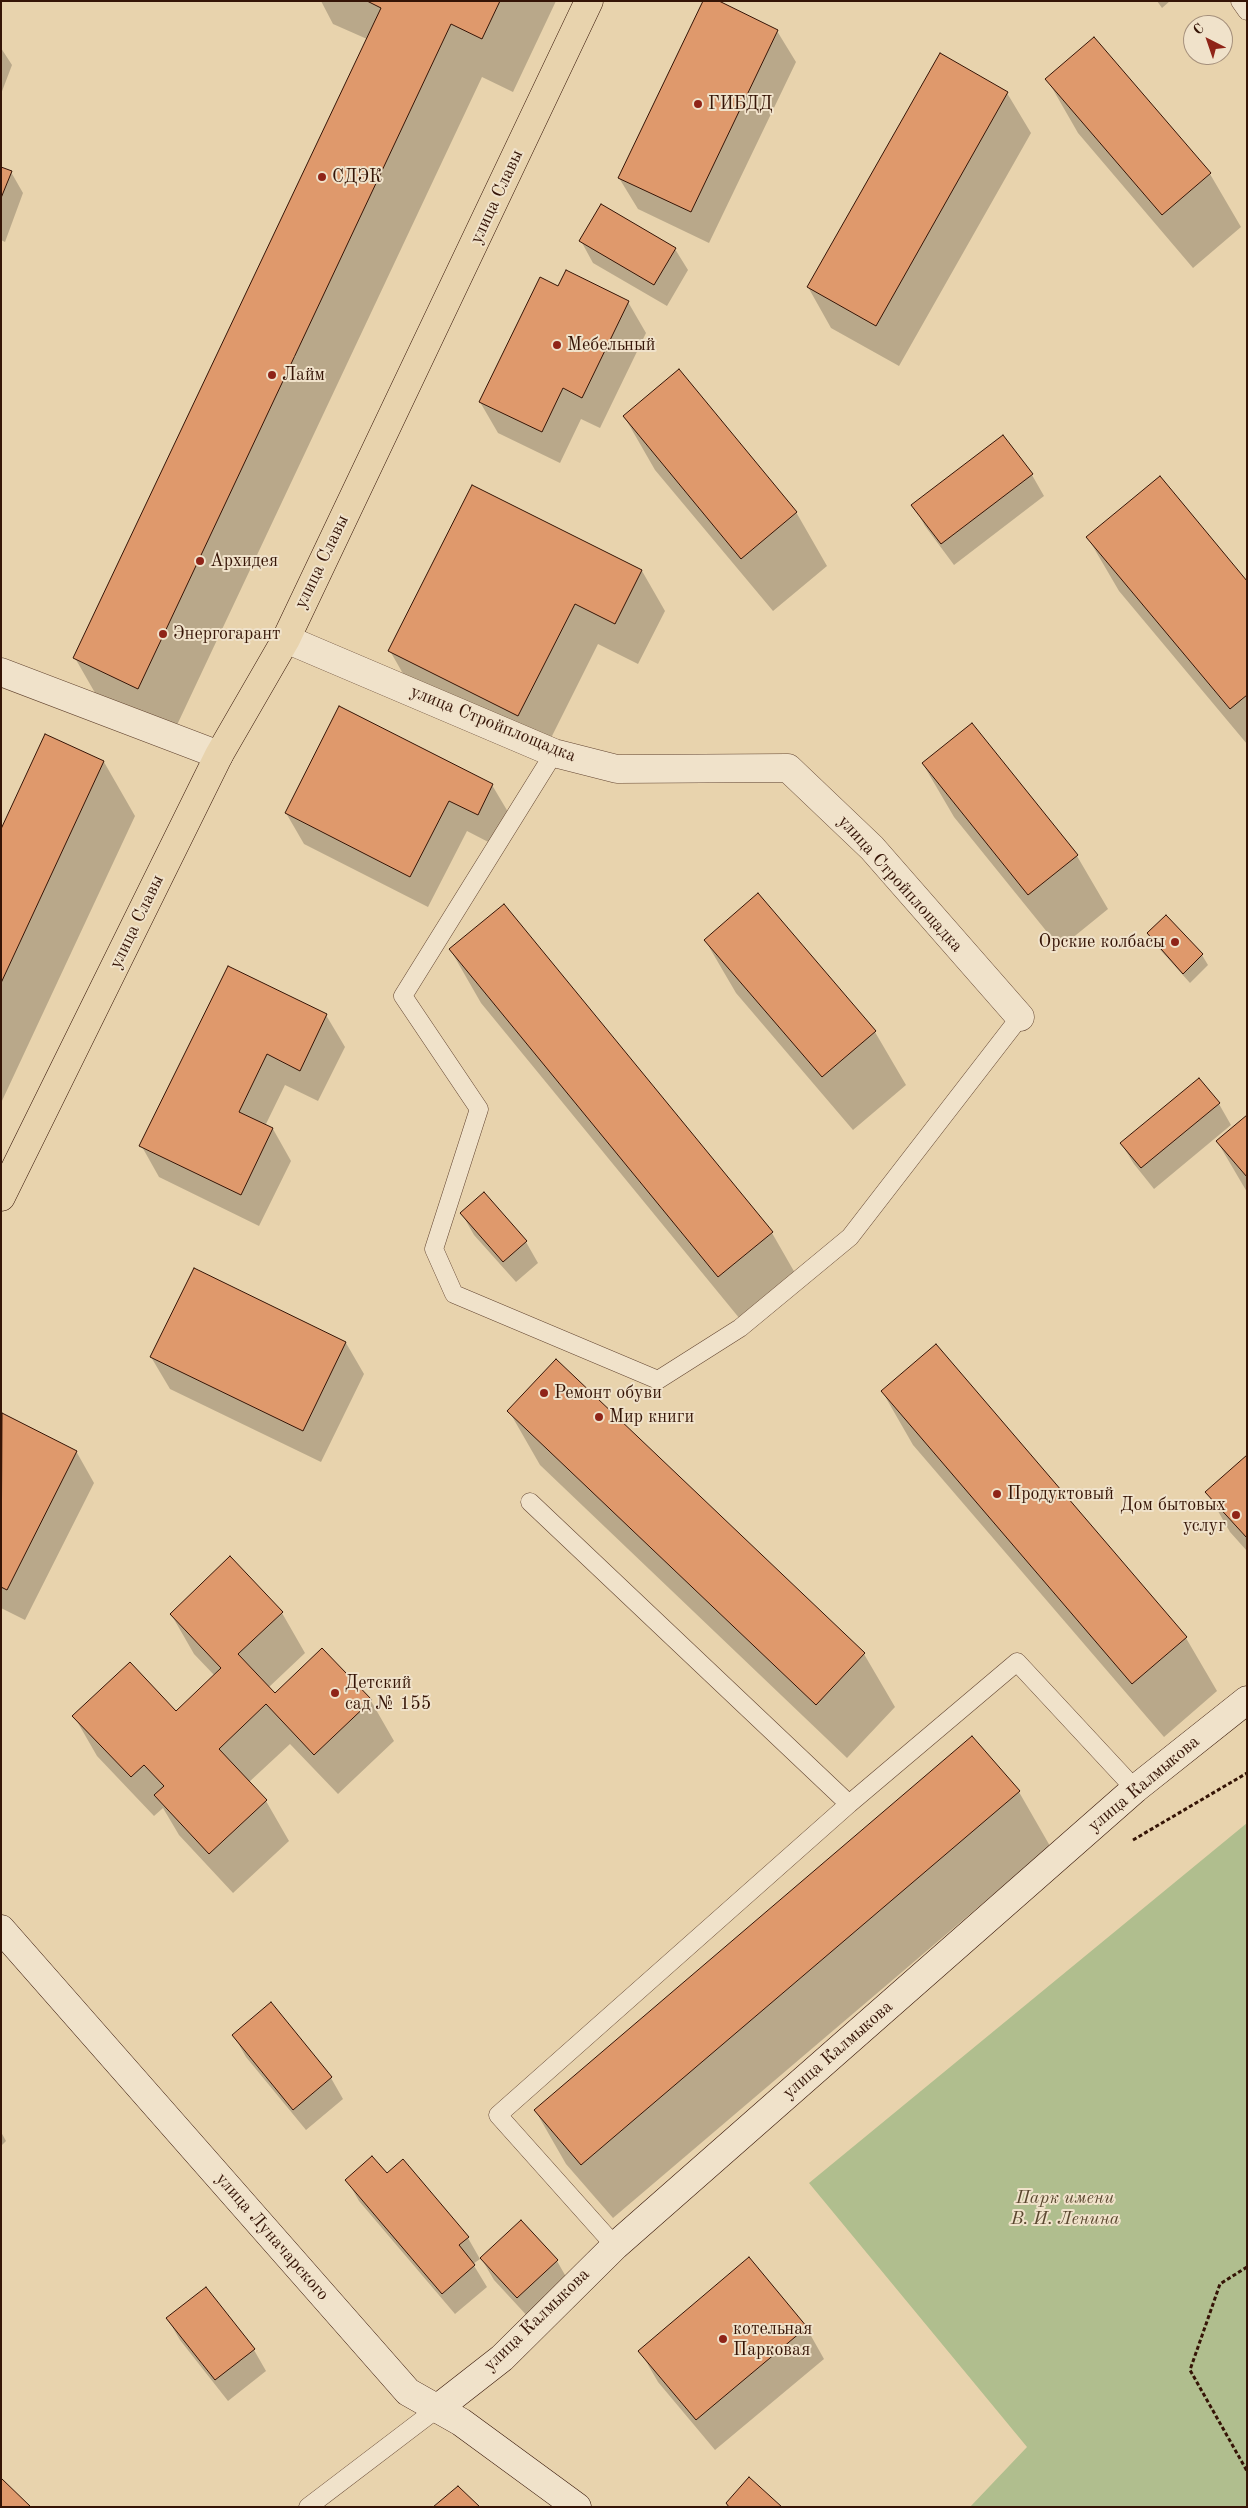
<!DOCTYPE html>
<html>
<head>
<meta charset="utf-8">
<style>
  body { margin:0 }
  #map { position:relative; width:1248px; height:2508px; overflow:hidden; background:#e8d3ad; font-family:"Old Standard TT",serif }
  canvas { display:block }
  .frame { position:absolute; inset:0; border:2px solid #351406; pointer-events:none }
  .north { position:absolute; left:1183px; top:15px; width:50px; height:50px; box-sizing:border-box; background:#f0e2ca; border:1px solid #a5907c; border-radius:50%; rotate:319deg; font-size:14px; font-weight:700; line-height:20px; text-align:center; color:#351406 }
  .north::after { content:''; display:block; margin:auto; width:18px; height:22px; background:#8f2418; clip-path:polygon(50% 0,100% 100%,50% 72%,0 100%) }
</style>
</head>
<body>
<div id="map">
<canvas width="1248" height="2508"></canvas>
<div class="frame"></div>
<div class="north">С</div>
</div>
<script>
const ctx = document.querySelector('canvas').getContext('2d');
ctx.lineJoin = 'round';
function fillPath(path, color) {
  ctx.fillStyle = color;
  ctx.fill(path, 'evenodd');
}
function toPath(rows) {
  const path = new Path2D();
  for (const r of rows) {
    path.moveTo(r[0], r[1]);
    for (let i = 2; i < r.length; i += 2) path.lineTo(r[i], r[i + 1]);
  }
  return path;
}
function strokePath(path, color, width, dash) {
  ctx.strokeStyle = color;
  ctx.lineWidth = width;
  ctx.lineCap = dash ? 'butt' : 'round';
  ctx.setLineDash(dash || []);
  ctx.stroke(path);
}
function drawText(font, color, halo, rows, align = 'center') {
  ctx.font = font + ' "Old Standard TT",serif';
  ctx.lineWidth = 4;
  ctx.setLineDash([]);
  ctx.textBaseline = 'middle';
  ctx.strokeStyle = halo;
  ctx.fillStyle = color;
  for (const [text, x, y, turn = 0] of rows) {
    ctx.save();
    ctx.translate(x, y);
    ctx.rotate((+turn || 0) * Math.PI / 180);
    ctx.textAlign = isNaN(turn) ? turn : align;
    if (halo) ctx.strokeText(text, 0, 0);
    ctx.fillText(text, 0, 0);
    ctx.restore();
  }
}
fillPath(toPath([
  [1247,1823,1247,2507,970,2507,1027,2447,809,2183]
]), '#b0be8e');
fillPath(toPath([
  [321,1,556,1,513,92,482,77,169,742,106,712,75,658,367,39,333,24],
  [1157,1,1170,1,1162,8],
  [777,31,796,62,709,243,638,209,619,178],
  [1,48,12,65,1,94],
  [1047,79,1210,174,1241,227,1193,268,1078,133],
  [1007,93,1031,133,899,366,831,328,808,287],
  [1,168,11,172,23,193,5,242,1,240],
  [581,241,675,249,688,270,667,306,593,263],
  [558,288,628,302,646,333,600,428,581,419,560,463,498,433,480,402],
  [624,416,796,512,827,566,773,611,655,470],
  [1003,437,1032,475,1044,496,954,565,925,526,913,505],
  [473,486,642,571,665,611,638,664,598,644,542,756,413,691,390,651],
  [1088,538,1247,583,1247,744,1119,591],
  [340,708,492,785,511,817,496,846,467,831,428,907,304,844,286,813],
  [972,725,1077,856,1108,909,1060,948,954,817,923,764],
  [46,736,104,762,135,816,1,1103,1,832],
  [758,895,875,1032,906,1085,853,1130,736,993,705,940],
  [504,905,772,1233,803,1287,749,1330,481,1003,450,949],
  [1149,934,1202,955,1208,965,1190,983,1155,944],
  [228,967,326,1015,345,1047,318,1101,285,1085,265,1126,273,1129,291,1161,259,1226,159,1177,141,1145],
  [1219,1104,1231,1125,1154,1189,1134,1164,1121,1143],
  [1247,1116,1247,1192,1217,1141],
  [462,1214,526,1242,538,1263,516,1282,474,1235],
  [194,1269,346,1343,364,1374,321,1462,170,1389,151,1357],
  [935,1346,1186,1638,1217,1691,1164,1737,913,1445,882,1391],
  [556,1361,864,1654,895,1707,847,1758,540,1465,509,1411],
  [2,1415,76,1451,94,1483,25,1620,1,1608],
  [1247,1456,1247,1551,1230,1532,1207,1492],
  [282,1613,305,1653,268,1688,275,1694,371,1701,394,1741,338,1794,290,1744,248,1783,266,1801,289,1841,233,1893,179,1835,163,1808,154,1816,97,1756,74,1716,176,1713,215,1676,194,1654,171,1614],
  [972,1738,1019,1792,1050,1846,613,2218,566,2164,535,2110],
  [270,2004,331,2078,343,2099,306,2130,246,2057,234,2036],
  [1,2132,6,2141,1,2146],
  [386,2175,468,2238,480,2259,473,2264,487,2287,455,2314,359,2201,347,2180],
  [481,2258,557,2261,569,2282,530,2319,494,2280],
  [167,2318,254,2350,266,2371,228,2401,180,2340],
  [806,2327,824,2359,715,2450,658,2382,640,2351]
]), '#0003');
const building = toPath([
  [367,1,500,1,482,39,451,24,138,689,73,658,381,8,367,1],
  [703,1,719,1,778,30,691,212,618,178,703,1],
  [1094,37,1211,173,1162,215,1045,79,1094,37],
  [940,53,1008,92,876,326,807,287,940,53],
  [1,167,12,171,1,198,1,167],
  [601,204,676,248,654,285,579,241,601,204],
  [566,270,629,301,582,398,563,388,542,432,479,402,540,277,558,286,566,270],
  [679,369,797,512,741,559,623,416,679,369],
  [1003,435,1033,474,941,544,911,505,1003,435],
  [1160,476,1247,581,1247,695,1230,709,1086,537,1160,476],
  [472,485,642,570,615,624,575,604,518,716,388,651,472,485],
  [339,706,493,784,478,815,449,801,410,877,285,813,339,706],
  [972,723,1078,855,1028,895,922,763,972,723],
  [45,734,104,761,1,983,1,829,45,734],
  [758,893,876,1031,822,1077,704,940,758,893],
  [504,904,773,1232,718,1277,449,949,504,904],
  [1166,915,1203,954,1183,974,1147,933,1166,915],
  [228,966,327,1014,300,1071,267,1054,239,1112,273,1128,241,1195,139,1146,228,966],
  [1199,1078,1220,1103,1141,1168,1120,1143,1199,1078],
  [1247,1115,1247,1177,1216,1141,1247,1115],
  [484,1192,527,1241,503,1262,460,1213,484,1192],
  [194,1268,346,1342,303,1431,150,1357,194,1268],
  [936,1344,1187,1637,1132,1684,881,1391,936,1344],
  [556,1359,865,1653,816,1705,507,1411,556,1359],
  [2,1413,77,1451,7,1590,1,1587,2,1413],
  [1247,1455,1247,1538,1205,1492,1247,1455],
  [230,1556,283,1612,238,1654,275,1693,322,1648,372,1700,314,1755,266,1704,219,1749,267,1800,209,1854,154,1795,164,1786,144,1765,131,1777,72,1716,130,1662,176,1711,221,1668,170,1614,230,1556],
  [972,1736,1020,1791,581,2165,534,2110,972,1736],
  [271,2002,332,2077,293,2110,232,2035,271,2002],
  [372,2156,387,2173,403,2159,469,2237,459,2245,475,2265,442,2294,345,2180,372,2156],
  [521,2220,558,2260,517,2298,480,2258,521,2220],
  [749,2257,807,2327,696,2420,638,2351,749,2257],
  [206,2287,255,2349,215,2380,166,2318,206,2287],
  [749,2477,782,2507,729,2507,726,2503,749,2477],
  [1,2478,31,2507,1,2507,1,2478],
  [458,2486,480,2507,433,2507,458,2486]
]);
fillPath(building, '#df996c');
strokePath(building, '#351406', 1);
const lane = toPath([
  [1240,1,1247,11],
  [554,753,403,996,479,1109,434,1249,454,1294,658,1380,740,1328,850,1237,1020,1017],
  [530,1502,849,1804],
  [615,2246,498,2115,849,1804,1017,1662,1135,1789],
  [308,2507,438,2408]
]);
const street = toPath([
  [286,639,554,753,617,769,788,768,872,848,1020,1017],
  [1,672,219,755]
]);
const secondary = toPath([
  [1,1929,408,2392,461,2422,577,2507],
  [438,2408,502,2358,615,2246,1135,1789,1247,1700]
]);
const primary = toPath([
  [1,1197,219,755,286,639,589,1]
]);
strokePath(lane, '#624430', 19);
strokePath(street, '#624430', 29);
strokePath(secondary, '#351406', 29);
strokePath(primary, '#351406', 29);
strokePath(toPath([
  [1133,1840,1247,1773],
  [1247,2267,1220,2284,1190,2370,1247,2471]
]), '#351406', 3, [4, 2.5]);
strokePath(lane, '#f0e2ca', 18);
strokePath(street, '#f0e2ca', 28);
strokePath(secondary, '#f0e2ca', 28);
strokePath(primary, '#e8d3ad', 28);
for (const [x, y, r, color] of [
  [698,104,5,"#8f2418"],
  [322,177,5,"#8f2418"],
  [557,345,5,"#8f2418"],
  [272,375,5,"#8f2418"],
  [200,561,5,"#8f2418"],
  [163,634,5,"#8f2418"],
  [1175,942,5,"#8f2418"],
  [544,1393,5,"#8f2418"],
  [599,1417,5,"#8f2418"],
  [997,1494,5,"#8f2418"],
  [1236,1515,5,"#8f2418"],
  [335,1693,5,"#8f2418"],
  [723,2339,5,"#8f2418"]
]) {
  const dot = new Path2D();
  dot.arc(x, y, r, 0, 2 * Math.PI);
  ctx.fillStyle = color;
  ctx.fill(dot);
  strokePath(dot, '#f0e2ca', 2);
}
drawText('18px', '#351406', '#f0e2ca', [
  ["ГИБДД",708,104],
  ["СДЭК",332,177],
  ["Мебельный",567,345],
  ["Лайм",282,375],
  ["Архидея",210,561],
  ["Энергогарант",173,634],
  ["Орские колбасы",1165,942,"right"],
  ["Ремонт обуви",554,1393],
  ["Мир книги",609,1417],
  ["Продуктовый",1007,1494],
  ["Дом бытовых",1226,1505,"right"],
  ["услуг",1226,1526,"right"],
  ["Детский",345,1683],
  ["сад № 155",345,1704],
  ["котельная",733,2329],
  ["Парковая",733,2350]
], 'left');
drawText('18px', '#351406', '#f0e2ca', [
  ["улица Славы",497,197,-65],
  ["улица Славы",322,562,-64],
  ["улица Стройплощадка",493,724,22],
  ["улица Стройплощадка",900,884,48],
  ["улица Славы",137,922,-64],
  ["улица Калмыкова",1144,1784,-40],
  ["улица Калмыкова",838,2050,-41],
  ["улица Луначарского",272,2237,49],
  ["улица Калмыкова",537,2320,-44]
]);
drawText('italic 18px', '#5a472f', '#f0e2ca', [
  ["Парк имени",1065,2198],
  ["В. И. Ленина",1065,2219]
]);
</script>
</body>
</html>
